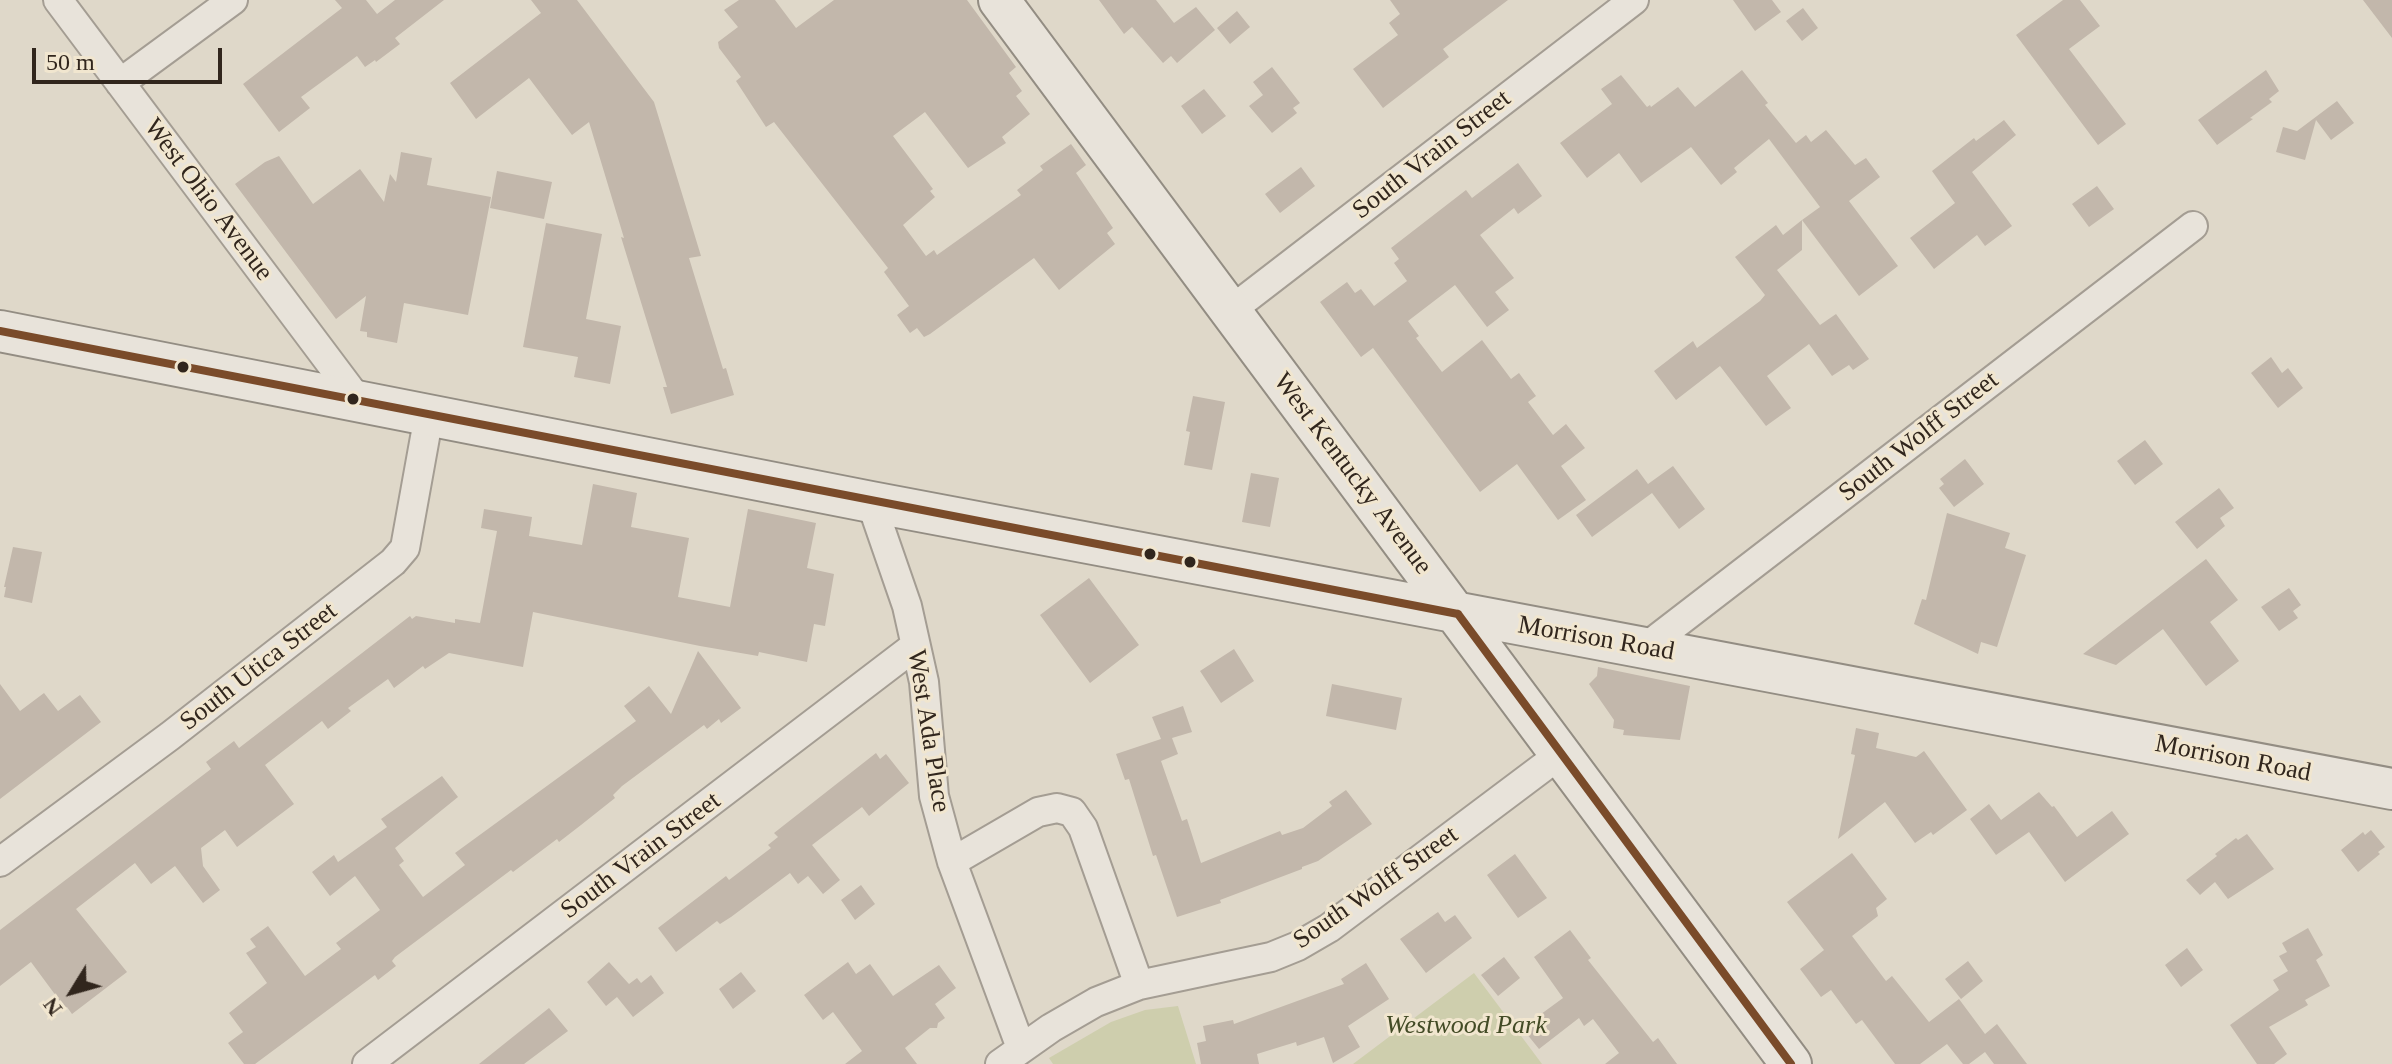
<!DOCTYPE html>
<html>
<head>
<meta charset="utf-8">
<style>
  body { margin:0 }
  #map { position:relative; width:2392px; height:1064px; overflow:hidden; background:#dfd8c9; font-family:"Times New Roman",serif }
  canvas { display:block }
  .north { position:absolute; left:32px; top:952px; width:80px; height:80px; -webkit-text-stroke:6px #f1e6cf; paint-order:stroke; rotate:233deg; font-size:22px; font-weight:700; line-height:32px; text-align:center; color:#31261d }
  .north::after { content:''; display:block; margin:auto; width:28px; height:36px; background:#31261d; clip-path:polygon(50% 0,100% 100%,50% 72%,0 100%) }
  .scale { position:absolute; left:32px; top:48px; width:190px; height:36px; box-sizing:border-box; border:4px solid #31261d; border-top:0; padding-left:10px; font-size:24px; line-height:28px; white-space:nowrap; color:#31261d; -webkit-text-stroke:6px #f1e6cf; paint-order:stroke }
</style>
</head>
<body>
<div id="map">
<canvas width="2392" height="1064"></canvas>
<div class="north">N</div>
<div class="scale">50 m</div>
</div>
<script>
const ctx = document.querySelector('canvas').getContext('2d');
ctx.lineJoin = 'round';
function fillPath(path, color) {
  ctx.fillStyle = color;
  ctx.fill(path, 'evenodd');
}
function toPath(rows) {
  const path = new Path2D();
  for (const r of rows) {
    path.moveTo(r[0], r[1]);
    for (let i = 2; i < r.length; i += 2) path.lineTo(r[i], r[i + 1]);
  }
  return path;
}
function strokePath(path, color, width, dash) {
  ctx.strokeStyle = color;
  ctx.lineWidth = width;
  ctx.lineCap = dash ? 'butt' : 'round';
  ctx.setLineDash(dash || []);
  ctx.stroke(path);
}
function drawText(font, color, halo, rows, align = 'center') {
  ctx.font = font + ' "Times New Roman",serif';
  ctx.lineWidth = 6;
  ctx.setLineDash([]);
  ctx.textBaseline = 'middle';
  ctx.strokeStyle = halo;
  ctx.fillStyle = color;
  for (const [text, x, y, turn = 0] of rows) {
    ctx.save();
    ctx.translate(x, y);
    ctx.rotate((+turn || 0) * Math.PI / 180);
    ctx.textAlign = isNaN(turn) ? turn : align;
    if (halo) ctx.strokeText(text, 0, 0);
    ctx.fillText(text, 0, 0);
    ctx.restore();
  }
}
fillPath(toPath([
  [1474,973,1542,1064,1353,1064],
  [1178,1006,1196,1064,1053,1064,1049,1058,1111,1022,1145,1010]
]), '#cecead');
fillPath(toPath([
  [335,0,366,0,377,14,395,0,444,0,395,38,400,44,376,62,375,60,365,67,357,56,301,97,310,108,279,132,243,84,342,8],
  [531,0,577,0,654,102,701,256,689,258,723,369,726,368,734,395,671,414,663,387,667,387,621,237,624,238,589,122,572,135,529,78,476,119,450,83,541,13],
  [739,0,775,0,796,28,834,0,967,0,1016,67,1009,73,1022,91,1016,96,1030,114,1002,137,1006,143,968,168,925,112,893,136,933,189,930,191,935,197,903,225,926,256,934,250,937,255,1021,195,1017,190,1043,170,1040,166,1071,144,1086,165,1076,173,1113,228,1107,233,1115,244,1059,290,1034,258,930,334,924,337,917,328,910,333,897,315,909,306,884,272,888,268,774,122,766,127,736,81,741,77,719,48,718,42,738,27,724,10],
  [1099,0,1156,0,1174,23,1196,7,1215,30,1177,63,1171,56,1163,63,1132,27,1124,34],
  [1390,0,1508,0,1443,49,1449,57,1383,108,1353,69,1398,35,1389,23,1400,14],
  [1733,0,1772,0,1781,12,1755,31],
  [2063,0,2080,0,2100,26,2069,49,2126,124,2098,145,2016,35],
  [2363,0,2392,0,2392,38],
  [1803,8,1818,28,1802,41,1786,21],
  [1237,11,1250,27,1230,44,1217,28],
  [1272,67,1300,103,1293,108,1297,113,1272,133,1249,106,1263,95,1253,82],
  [1742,70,1768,103,1765,105,1796,143,1806,135,1811,142,1826,130,1855,165,1866,158,1880,177,1849,201,1898,266,1859,296,1802,220,1820,207,1769,139,1734,168,1737,172,1721,185,1691,147,1641,183,1619,153,1587,178,1560,143,1612,104,1601,89,1621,75,1647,107,1650,105,1651,107,1678,87,1695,107],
  [2266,70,2279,91,2269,99,2272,102,2250,118,2253,119,2217,145,2198,120],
  [1204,89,1226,116,1202,134,1181,106],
  [2337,101,2354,123,2331,140,2316,120,2305,160,2276,152,2283,127,2297,131],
  [2004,120,2016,135,1972,172,2012,226,1985,246,1977,235,1934,269,1910,238,1955,203,1932,171,1974,138,1976,141],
  [401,152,432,158,427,185,491,197,468,315,404,303,397,343,367,337,367,332,360,331,366,296,336,319,235,184,265,162,279,156,313,204,360,169,384,202,390,174,396,182],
  [1518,163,1542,196,1518,214,1514,208,1480,235,1514,278,1495,292,1509,310,1487,327,1455,285,1408,321,1419,336,1416,338,1442,372,1482,340,1511,379,1519,373,1536,396,1528,402,1553,435,1566,424,1585,448,1561,466,1586,500,1558,520,1517,464,1480,492,1373,348,1361,357,1320,302,1347,282,1355,293,1361,289,1374,306,1407,281,1394,263,1399,259,1391,248,1466,190,1472,198],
  [1301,167,1315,186,1280,213,1265,194],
  [497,171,552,182,544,219,490,208],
  [2097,186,2114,209,2089,227,2072,204],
  [1802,220,1802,250,1777,270,1820,325,1836,314,1869,359,1853,370,1849,365,1832,376,1809,344,1767,376,1791,408,1766,426,1720,366,1676,400,1654,371,1693,341,1697,348,1760,301,1765,295,1735,257,1776,225,1783,235],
  [546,223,602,234,586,319,621,326,610,384,574,377,578,357,523,347],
  [2271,357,2282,373,2288,368,2303,388,2278,408,2251,373],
  [1193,396,1225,402,1212,470,1184,465,1190,432,1186,431],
  [2145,440,2163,464,2135,485,2117,461],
  [1965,459,1984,484,1954,507,1939,488,1944,484,1940,479],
  [1673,466,1705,509,1679,529,1652,493,1592,537,1576,515,1637,469,1648,484],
  [1251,473,1279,478,1270,527,1242,522],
  [593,484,637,493,631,527,689,538,678,597,730,607,748,509,816,523,807,568,834,574,825,626,814,624,807,662,759,652,758,656,700,646,533,612,523,667,449,653,425,669,423,666,394,688,388,679,348,708,351,711,328,729,322,721,265,765,294,804,237,847,225,830,201,848,203,866,220,890,203,903,175,866,151,884,135,863,76,909,127,972,72,1014,67,1007,65,1008,31,962,0,986,0,930,211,769,206,762,234,741,239,748,410,616,412,619,416,616,455,623,455,619,480,623,497,531,481,528,484,509,532,517,529,536,582,545],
  [2219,488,2234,508,2220,518,2225,526,2197,549,2175,522],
  [1947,513,2010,533,2005,548,2026,555,1997,647,1981,642,1978,654,1914,624,1922,599,1926,600],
  [13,547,42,552,32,603,4,597,6,587,4,587],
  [2206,559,2238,600,2210,622,2239,661,2206,686,2163,629,2116,665,2083,654],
  [1089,578,1139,645,1090,683,1040,615],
  [2289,588,2301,605,2293,611,2298,618,2279,631,2261,607],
  [1234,649,1254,681,1221,703,1200,671],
  [698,651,741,708,721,723,719,719,707,729,704,725,622,786,613,795,615,798,581,825,559,842,557,839,513,872,511,870,395,957,392,961,396,966,378,980,375,975,255,1064,244,1064,228,1043,243,1032,229,1013,267,983,246,953,256,947,250,939,268,926,305,976,341,949,336,943,380,910,355,876,330,896,312,872,334,855,338,862,387,827,381,819,442,776,458,797,395,848,404,861,399,865,423,897,465,865,455,853,636,721,624,706,649,686,671,714],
  [1598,667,1690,686,1680,740,1623,735,1624,730,1613,728,1614,720,1589,684,1597,676],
  [0,684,20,711,44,693,58,711,80,695,101,722,0,799],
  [1332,684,1402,698,1396,730,1326,716],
  [1183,706,1192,732,1172,738,1178,754,1161,761,1182,821,1187,819,1201,863,1280,831,1282,835,1303,828,1332,806,1329,802,1346,790,1372,824,1318,861,1302,867,1302,869,1220,900,1221,903,1177,917,1156,855,1153,856,1129,779,1125,780,1116,754,1161,739,1152,717],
  [1856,728,1879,733,1876,748,1916,757,1924,751,1967,810,1933,835,1931,832,1915,843,1885,802,1838,839,1855,755,1851,754],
  [876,753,880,759,886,754,909,783,869,816,862,807,812,845,840,880,823,894,808,876,798,884,790,873,731,917,720,924,717,921,676,952,658,928,726,876,729,880,771,848,768,845,778,837,774,833],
  [2039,792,2052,807,2054,806,2077,837,2112,811,2129,834,2065,882,2029,832,1996,855,1970,819,1989,804,2001,820],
  [2371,830,2385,847,2378,852,2380,854,2358,872,2341,850,2363,832,2365,835],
  [2247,834,2274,869,2228,899,2215,882,2200,895,2186,880,2217,856,2215,854,2236,838,2238,840],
  [1852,853,1887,899,1876,908,1878,916,1852,936,1886,981,1892,976,1929,1022,1959,999,1985,1034,1997,1024,2027,1064,1994,1064,1985,1052,1969,1064,1963,1064,1947,1044,1920,1064,1895,1064,1862,1020,1856,1024,1831,990,1821,997,1800,969,1824,950,1787,902],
  [1515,854,1547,898,1518,918,1487,875],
  [861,885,875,904,855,920,841,900],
  [1438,912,1445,922,1455,915,1472,938,1426,973,1400,939],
  [2308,928,2323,955,2316,960,2330,986,2305,1000,2308,1005,2269,1027,2287,1054,2274,1064,2257,1064,2230,1025,2279,990,2273,980,2288,971,2279,956,2287,952,2282,943],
  [1570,930,1591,958,1588,960,1653,1042,1658,1038,1677,1064,1605,1064,1619,1053,1593,1019,1584,1026,1579,1018,1539,1049,1522,1028,1563,998,1534,957],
  [2187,948,2203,970,2181,987,2165,965],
  [1504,957,1520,978,1498,996,1481,975],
  [1968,961,1983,981,1961,999,1945,979],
  [609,962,629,984,637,978,641,983,651,975,664,993,633,1017,617,997,606,1006,587,982],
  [848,962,856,974,870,964,893,996,939,965,956,988,935,1004,945,1018,938,1023,937,1028,930,1028,905,1048,917,1064,845,1064,862,1051,833,1012,823,1020,804,995],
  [1366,963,1389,999,1348,1026,1360,1047,1333,1063,1324,1037,1297,1046,1296,1042,1257,1054,1259,1064,1201,1064,1197,1043,1206,1041,1203,1026,1233,1020,1234,1024,1344,984,1341,979],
  [741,972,756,991,733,1009,719,989],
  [549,1008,568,1031,524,1064,479,1064]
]), '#c2b7ab');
const street = toPath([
  [58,0,358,400],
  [120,83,233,0],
  [1230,311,1634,0],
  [871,502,907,606,924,682,934,796,952,862,1021,1048],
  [1646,647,2193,226],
  [0,862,170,736,393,562,405,548,429,415],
  [952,862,1038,812,1057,808,1072,812,1083,828,1139,985],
  [367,1064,915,646],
  [1000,1064,1051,1028,1096,1002,1139,985,1271,957,1298,946,1329,928,1562,753]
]);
const secondary = toPath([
  [999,0,1791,1064],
  [0,331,871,502,2392,789]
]);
strokePath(street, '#a49d93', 32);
strokePath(secondary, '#938d83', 44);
strokePath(street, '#e8e3da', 28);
strokePath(secondary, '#e8e3da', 40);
strokePath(toPath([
  [0,331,1458,614],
  [1458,614,1791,1064]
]), '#7a4b2a', 8);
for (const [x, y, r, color] of [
  [183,367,7,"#31261d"],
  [353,399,7,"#31261d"],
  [1150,554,7,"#31261d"],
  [1190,562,7,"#31261d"]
]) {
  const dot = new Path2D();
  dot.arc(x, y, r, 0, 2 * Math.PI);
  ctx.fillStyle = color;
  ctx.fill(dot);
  strokePath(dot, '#f1e6cf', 3);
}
drawText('26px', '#31261d', '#f1e6cf', [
  ["South Vrain Street",1432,155,-38],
  ["West Ohio Avenue",208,200,53],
  ["South Wolff Street",1919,437,-38],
  ["West Kentucky Avenue",1352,474,53],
  ["Morrison Road",1596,639,10],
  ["South Utica Street",259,667,-38],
  ["West Ada Place",928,731,81],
  ["Morrison Road",2233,759,11],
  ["South Vrain Street",641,856,-37],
  ["South Wolff Street",1376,888,-35]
]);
drawText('italic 26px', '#434b26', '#f1e6cf', [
  ["Westwood Park",1466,1026]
]);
</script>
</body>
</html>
